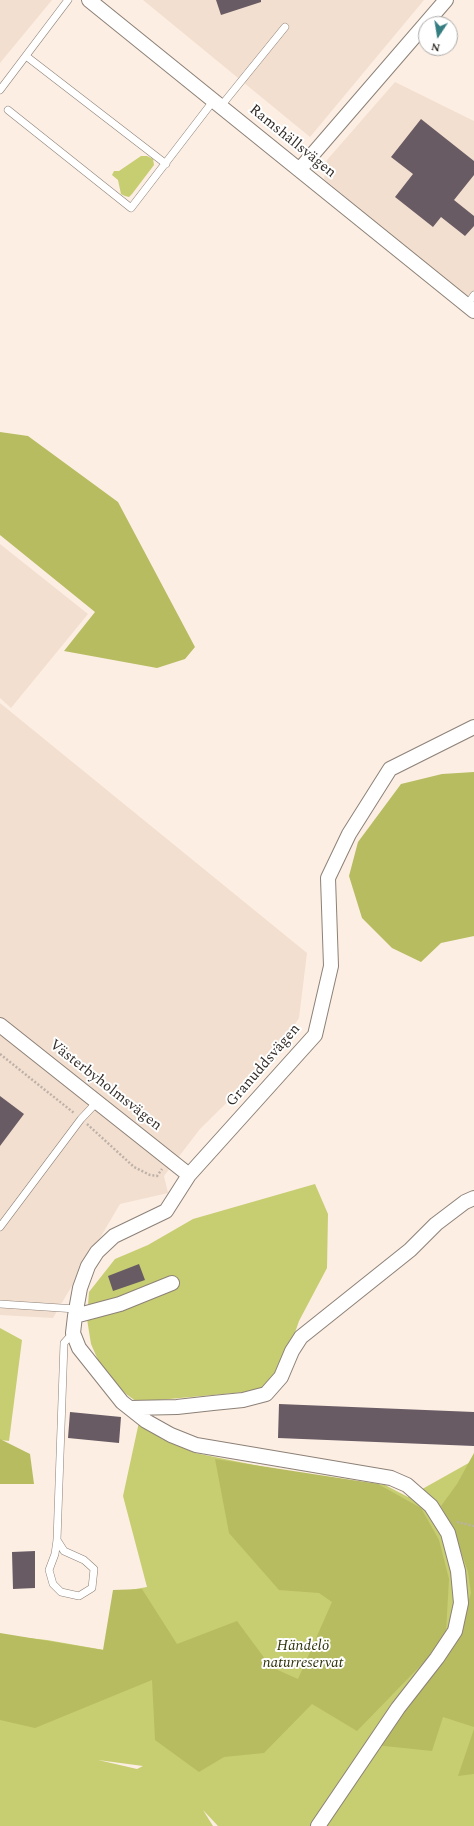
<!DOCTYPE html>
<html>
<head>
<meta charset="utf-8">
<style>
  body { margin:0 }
  #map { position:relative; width:474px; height:1826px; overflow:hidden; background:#fceee3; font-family:Spectral,serif }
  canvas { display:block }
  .north { position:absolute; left:418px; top:16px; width:40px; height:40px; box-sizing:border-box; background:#fff; border:1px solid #adaba9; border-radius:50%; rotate:192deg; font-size:11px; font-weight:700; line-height:16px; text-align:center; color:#332d29 }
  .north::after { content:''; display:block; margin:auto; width:14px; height:18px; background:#347d81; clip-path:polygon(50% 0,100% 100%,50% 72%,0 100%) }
</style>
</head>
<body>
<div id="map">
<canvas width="474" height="1826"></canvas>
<div class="north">N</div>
</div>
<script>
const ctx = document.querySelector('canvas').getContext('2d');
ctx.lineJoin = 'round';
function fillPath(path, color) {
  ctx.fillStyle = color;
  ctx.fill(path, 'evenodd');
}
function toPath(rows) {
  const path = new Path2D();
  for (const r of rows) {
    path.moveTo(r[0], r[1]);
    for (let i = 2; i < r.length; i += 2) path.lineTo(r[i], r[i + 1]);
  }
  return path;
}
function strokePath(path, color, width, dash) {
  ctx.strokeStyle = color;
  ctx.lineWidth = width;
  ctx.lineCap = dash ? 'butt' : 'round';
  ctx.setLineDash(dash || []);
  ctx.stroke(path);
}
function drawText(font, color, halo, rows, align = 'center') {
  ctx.font = font + ' Spectral,serif';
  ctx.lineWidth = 4;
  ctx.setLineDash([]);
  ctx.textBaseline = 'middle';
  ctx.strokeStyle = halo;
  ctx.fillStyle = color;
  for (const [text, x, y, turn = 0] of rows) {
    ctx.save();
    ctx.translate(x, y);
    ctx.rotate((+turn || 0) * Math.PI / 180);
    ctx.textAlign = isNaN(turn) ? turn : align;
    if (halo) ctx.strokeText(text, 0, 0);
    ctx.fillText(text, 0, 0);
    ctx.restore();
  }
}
fillPath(toPath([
  [0,0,52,0,0,63],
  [143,0,424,0,310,137],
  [395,82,474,121,474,304,324,179,327,160],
  [0,544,88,614,11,708,0,698],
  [0,703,307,953,299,1018,275,1055,200,1129,164,1176,168,1193,120,1204,53,1318,0,1315]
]), '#f3dfd0');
fillPath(toPath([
  [141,156,147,156,153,159,154,165,132,194,129,197,125,196,121,194,118,180,112,175,114,171,119,171],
  [315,1184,328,1214,327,1268,299,1321,283,1367,264,1388,245,1392,137,1402,126,1394,102,1369,91,1344,87,1319,89,1292,115,1259,148,1245,193,1219],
  [0,1328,22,1340,9,1441,0,1440],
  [139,1422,162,1439,195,1453,284,1471,385,1485,408,1497,474,1460,474,1826,218,1826,203,1810,213,1826,0,1826,0,1635,47,1640,104,1650,113,1593,147,1587,123,1496],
  [98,1760,143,1766,137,1769]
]), '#c7cd71');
fillPath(toPath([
  [0,432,28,436,118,502,195,647,185,659,157,668,64,651,95,612,0,535],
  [474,772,474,936,441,943,421,962,392,948,362,918,349,876,358,842,401,784,442,774],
  [0,1439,30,1454,34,1484,0,1484],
  [474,1453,474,1727,443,1717,432,1751,375,1745,457,1640,471,1593,468,1572,455,1534,441,1506,457,1484],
  [215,1459,378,1484,421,1508,439,1540,449,1579,446,1632,425,1661,357,1731,312,1704,264,1753,224,1757,199,1772,155,1740,152,1680,35,1728,0,1720,0,1633,103,1650,113,1590,142,1589,177,1644,237,1621,271,1667,298,1679,332,1602,319,1593,279,1590,229,1533],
  [474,1729,474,1774,458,1776]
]), '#b7bc60');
fillPath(toPath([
  [216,0,261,0,261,2,221,15],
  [421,119,474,161,474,175,454,200,474,216,474,226,465,236,441,217,433,227,395,197,413,174,391,157],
  [0,1096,24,1114,0,1146],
  [139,1264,145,1280,113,1291,108,1276],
  [279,1404,474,1412,474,1446,278,1438],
  [70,1412,121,1417,119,1443,68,1438],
  [35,1551,35,1588,13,1589,12,1552]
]), '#685b64');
const service = toPath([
  [26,56,166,164],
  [0,90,68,0],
  [221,106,285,27],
  [8,110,131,208,214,100],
  [467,305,474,295],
  [0,1227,81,1119,97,1102],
  [0,1304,76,1309],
  [57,1540,64,1551,84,1560,94,1569,92,1588,79,1596,61,1592,53,1584,49,1570,55,1554,57,1540,64,1343,73,1333]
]);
const minor = toPath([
  [89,0,474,311],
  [300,169,446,0],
  [0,1025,189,1175],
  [75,1316,120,1304,172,1283],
  [130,1408,177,1407,213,1403,243,1400,266,1394,281,1377,292,1351,301,1337,410,1250,436,1224,465,1202,474,1198],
  [318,1826,398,1708,437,1658,455,1631,461,1603,458,1571,448,1533,431,1506,407,1485,391,1478,196,1445,171,1435,146,1421,122,1402,79,1348,73,1333,75,1316,80,1288,88,1266,97,1252,114,1236,166,1211,189,1175,315,1035,331,966,328,878,349,834,390,769,474,727]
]);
strokePath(service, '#8d8177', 8);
strokePath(minor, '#8d8177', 16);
strokePath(toPath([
  [0,1054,74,1113],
  [87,1124,134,1167,150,1175,157,1176,162,1169],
  [457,1522,474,1526]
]), '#bcb1a8', 2.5, [2, 2]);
strokePath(service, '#fff', 7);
strokePath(minor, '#fff', 14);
drawText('15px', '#332d29', '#fff', [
  ["Ramshällsvägen",292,142,39],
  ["Granuddsvägen",264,1066,-49],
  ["Västerbyholmsvägen",105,1086,38]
]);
drawText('italic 15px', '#303109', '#fff', [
  ["Händelö",303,1647],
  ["naturreservat",303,1664]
]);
</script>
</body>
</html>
